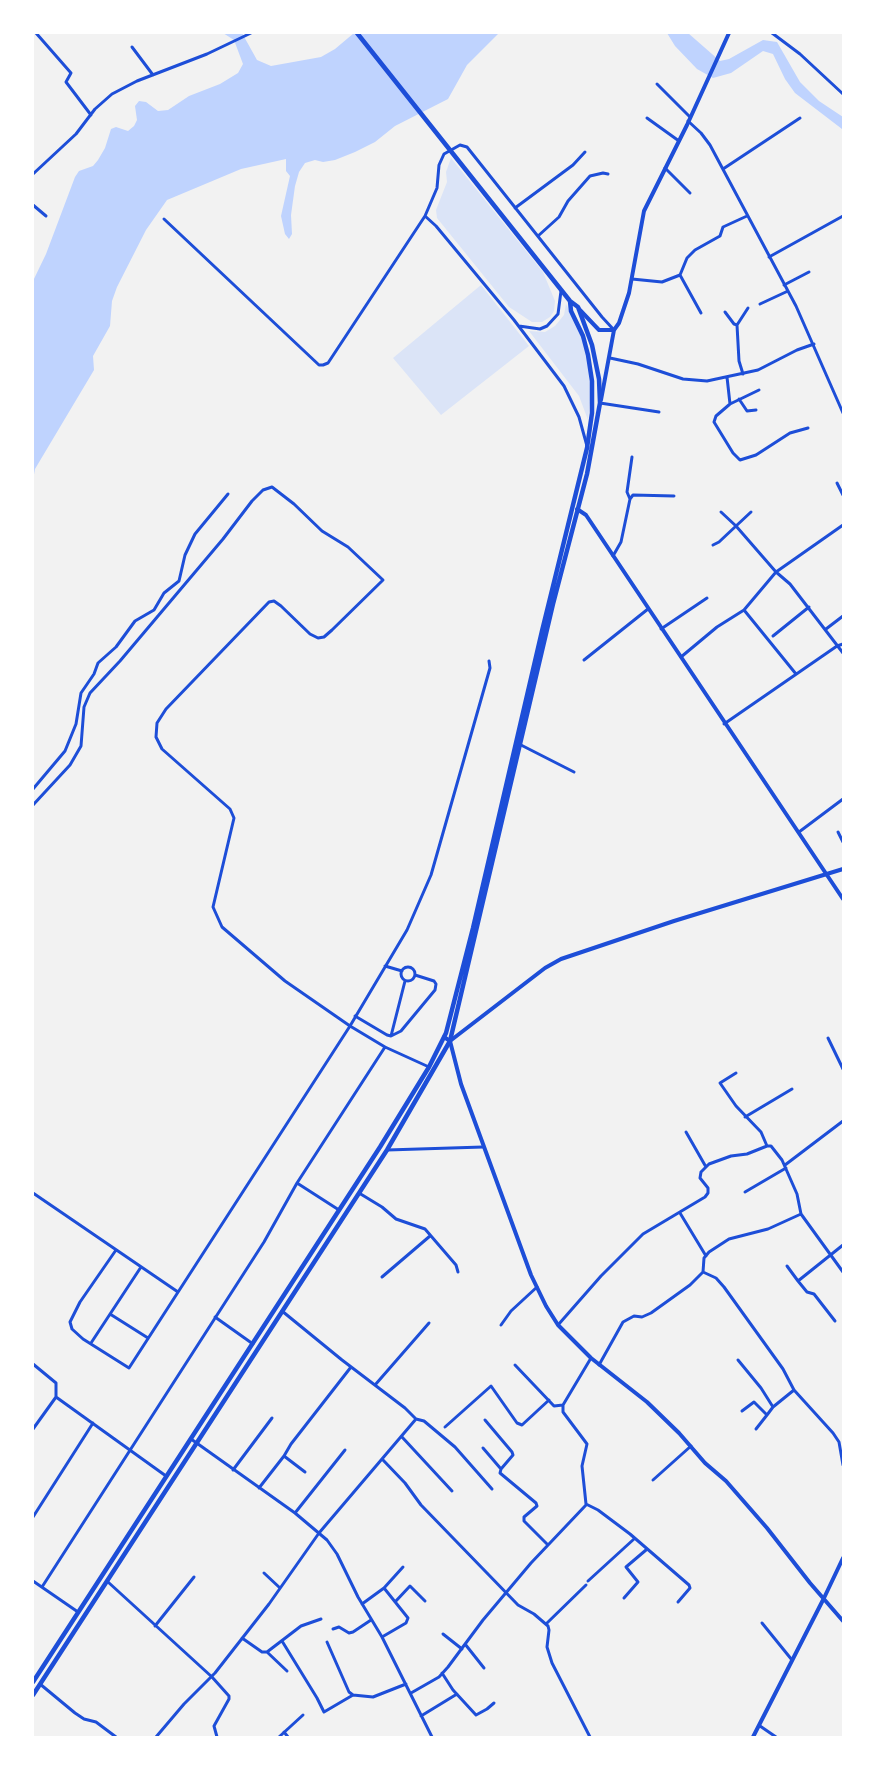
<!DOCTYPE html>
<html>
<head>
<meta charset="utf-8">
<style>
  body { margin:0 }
  #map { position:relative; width:876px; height:1770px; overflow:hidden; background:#f2f2f2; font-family:"Archivo Narrow",sans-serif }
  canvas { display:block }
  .frame { position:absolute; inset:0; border:34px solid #fff; pointer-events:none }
</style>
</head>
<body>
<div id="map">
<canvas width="876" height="1770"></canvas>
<div class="frame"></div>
</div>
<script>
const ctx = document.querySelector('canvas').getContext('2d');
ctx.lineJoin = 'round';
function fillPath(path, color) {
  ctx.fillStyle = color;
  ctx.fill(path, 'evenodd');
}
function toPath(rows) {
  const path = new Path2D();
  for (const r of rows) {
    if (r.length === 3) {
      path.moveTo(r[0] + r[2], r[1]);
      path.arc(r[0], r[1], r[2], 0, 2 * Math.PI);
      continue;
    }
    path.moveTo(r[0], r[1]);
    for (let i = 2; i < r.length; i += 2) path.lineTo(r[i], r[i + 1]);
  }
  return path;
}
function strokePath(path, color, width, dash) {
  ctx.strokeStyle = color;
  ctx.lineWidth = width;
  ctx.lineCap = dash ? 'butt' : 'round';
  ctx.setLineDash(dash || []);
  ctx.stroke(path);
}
fillPath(toPath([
  [451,158,543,272,555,301,554,311,550,317,542,322,532,322,509,307,437,218,436,210,447,182,446,172],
  [481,285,529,346,441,415,393,358],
  [566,304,581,335,589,363,591,391,588,420,579,396,529,331,545,332,555,326,564,315]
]), '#dbe4f7');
fillPath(toPath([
  [223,33,242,33,257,60,271,66,321,57,335,49,354,33,499,33,467,65,448,99,395,126,375,142,355,152,335,160,323,162,315,160,305,163,299,172,295,186,291,215,292,234,289,239,285,234,281,216,290,176,286,171,286,159,241,169,167,200,146,230,117,287,112,301,110,326,93,356,94,370,35,469,33,480,33,281,46,254,75,177,79,171,93,166,98,160,105,148,111,129,116,127,128,131,134,126,137,120,135,106,139,101,146,102,158,111,168,110,189,96,220,84,238,73,243,64,234,40],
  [667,33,688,33,720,61,729,59,763,40,777,42,800,82,819,101,843,117,843,138,842,129,795,93,785,79,773,54,763,51,731,73,713,78,697,69,675,46]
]), '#bfd3fe');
strokePath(toPath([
  [36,33,71,73,66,82,91,115],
  [772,33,800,54,843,94],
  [132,47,153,75],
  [657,84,690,117],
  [647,118,679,141],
  [688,121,701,133,710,145,796,306,843,413],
  [665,168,690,193],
  [723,169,800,118],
  [33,174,76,134,95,109,112,94,137,81,207,54,251,33],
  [33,205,46,216],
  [515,208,573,165,585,152],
  [164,219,319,365,323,365,328,363,425,216],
  [538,236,559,217,568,201,590,176,603,173,608,174],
  [769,257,843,216],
  [680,275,687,258,695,250,720,236,723,227,747,216],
  [632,279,662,282,680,275,701,313],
  [784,285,809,272],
  [760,304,788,291],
  [725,312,734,324,737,325,739,361,743,374],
  [737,325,748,308],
  [519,326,540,329,547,326,558,314,561,291],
  [610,358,638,364,683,379,707,381,758,370,797,350,814,344],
  [727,377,730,404,716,416,714,422,733,453,740,460,756,455,790,433,808,428],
  [739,399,747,411,756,410],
  [600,403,659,412],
  [730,404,759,390],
  [587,446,579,417,564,386,514,320,436,226,425,216,437,188,439,165,444,154,460,145,467,147,602,317,614,330],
  [837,483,843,495],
  [630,499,627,492,632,457],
  [721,512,736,526,751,512],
  [713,545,719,542,736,526,776,572,790,584,843,653],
  [613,556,621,542,630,499,633,495,674,496],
  [744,610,796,674],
  [661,629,707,598],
  [826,629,843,616],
  [773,636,809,607],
  [681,657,717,627,744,610,776,572,843,525],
  [584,660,648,609],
  [724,724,837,646,843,644],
  [519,744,574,772],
  [33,789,65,751,76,724,81,693,94,674,98,663,116,647,135,621,154,610,164,593,179,581,185,555,195,534,228,494],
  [33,805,70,765,81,746,84,707,90,693,120,661,223,539,252,501,263,490,272,487,294,504,322,531,348,547,383,580,332,630,324,637,318,638,310,634,281,606,274,601,269,602,166,709,157,723,156,737,162,749,230,809,234,818,213,907,222,927,285,981,350,1026,385,1047,429,1067],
  [799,832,843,799],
  [838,832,843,842],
  [385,966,402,971],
  [408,974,7],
  [355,1016,387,1035,391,1036,401,1031,435,990,436,984,434,981,415,975],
  [391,1036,405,981],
  [828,1038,843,1069],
  [736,1073,720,1083,736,1106,761,1132,767,1146],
  [745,1117,792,1089],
  [686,1132,706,1167],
  [387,1150,483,1147],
  [785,1165,843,1121],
  [297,1183,339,1210],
  [745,1192,786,1168],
  [33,1193,178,1292],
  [359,1193,382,1207,396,1219,425,1229,456,1265,458,1272],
  [680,1213,706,1256],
  [116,1250,80,1302,70,1322,72,1329,83,1339,129,1368,350,1026,407,930,431,875,490,668,489,661],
  [787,1266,798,1281],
  [703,1272,716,1278,724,1287,783,1369,794,1390,833,1433,839,1442,843,1465],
  [382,1277,430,1236],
  [110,1314,148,1338],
  [215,1317,253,1344],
  [835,1321,814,1294,807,1292,798,1281,843,1245],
  [501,1325,511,1311,537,1287],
  [558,1325,601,1276,643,1234,705,1197,708,1193,708,1188,700,1178,701,1172,709,1164,731,1156,747,1154,767,1146,771,1146,782,1160,797,1194,801,1214,843,1272],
  [91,1343,141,1267],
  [591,1358,563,1405,563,1412,587,1444,582,1466,586,1504,598,1510,630,1534,689,1585,690,1588,678,1602],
  [738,1360,761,1388,773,1407],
  [33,1364,56,1383,56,1397,33,1429],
  [515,1365,554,1406,563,1405],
  [599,1365,623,1322,634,1316,642,1317,651,1313,690,1285,703,1272,704,1258,709,1252,729,1239,768,1229,801,1214],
  [375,1385,429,1323],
  [56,1397,166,1476],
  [742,1411,754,1402,767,1415,773,1407,794,1390],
  [416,1419,424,1421,455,1447,492,1489],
  [485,1420,512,1452,513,1455,501,1469,500,1473,536,1503,537,1506,524,1517,524,1521,548,1545],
  [445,1427,491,1386,517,1423,522,1425,549,1400],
  [756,1429,767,1415],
  [402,1437,452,1491],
  [191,1439,295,1513,327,1540,337,1554,358,1597,382,1637,432,1737],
  [483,1448,501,1469],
  [383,1460,405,1483,421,1505,518,1605,534,1614,548,1626,549,1630,547,1647,552,1663,590,1737],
  [233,1470,272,1418],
  [305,1472,284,1456,291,1444,351,1367],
  [653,1480,691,1446],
  [259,1488,284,1456],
  [295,1513,345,1450],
  [33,1517,93,1423],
  [264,1573,280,1588],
  [33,1581,78,1612],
  [588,1581,634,1539],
  [108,1582,212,1677,229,1696,229,1699,214,1726,217,1737],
  [42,1587,264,1242,297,1183,385,1047],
  [624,1598,638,1582,626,1567,646,1550],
  [395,1602,410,1586,425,1601],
  [362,1604,384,1588,403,1567],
  [762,1623,792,1660],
  [546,1624,586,1585],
  [155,1626,194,1577],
  [333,1629,339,1627,349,1633,353,1632,371,1620],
  [443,1634,462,1649],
  [382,1637,406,1623,408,1618,384,1588],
  [242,1638,262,1652,267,1652,301,1626,321,1619],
  [282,1641,317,1698,324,1712,353,1695],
  [327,1642,349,1692,353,1695,373,1697,406,1684],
  [465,1644,484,1668],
  [267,1652,287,1671],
  [442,1673,453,1690,476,1715,487,1709,494,1703],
  [40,1684,75,1713,84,1719,96,1722,116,1737],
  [411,1693,439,1677,448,1667,483,1620,531,1563,586,1505],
  [421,1716,457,1694],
  [760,1726,776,1737],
  [284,1732,288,1737],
  [156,1737,184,1704,215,1673,269,1604,319,1533,416,1419,405,1408,342,1360,282,1311],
  [279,1737,303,1715]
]), '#1d4ed8', 3);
strokePath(toPath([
  [579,309,599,330,614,330],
  [601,400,614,330,619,323,629,293,644,211,687,125,729,33],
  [577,509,586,515,843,899],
  [450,1041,545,968,561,959,674,921,843,869],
  [824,1598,843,1558]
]), '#1d4ed8', 4);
strokePath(toPath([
  [444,1037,450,1041,461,1084,531,1275,546,1306,558,1325,591,1358,647,1402,679,1433,705,1463,726,1481,767,1528,810,1583,843,1621],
  [753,1737,824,1598]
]), '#1d4ed8', 4);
strokePath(toPath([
  [33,1682,380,1147,429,1067,446,1033,473,928,542,631,587,448,592,413,592,381,588,355,583,336,571,311,570,301],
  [33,1695,387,1150,450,1041,553,604,587,474,600,403,599,379,592,345,578,307,570,301,357,33]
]), '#1d4ed8', 4.5);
</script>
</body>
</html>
